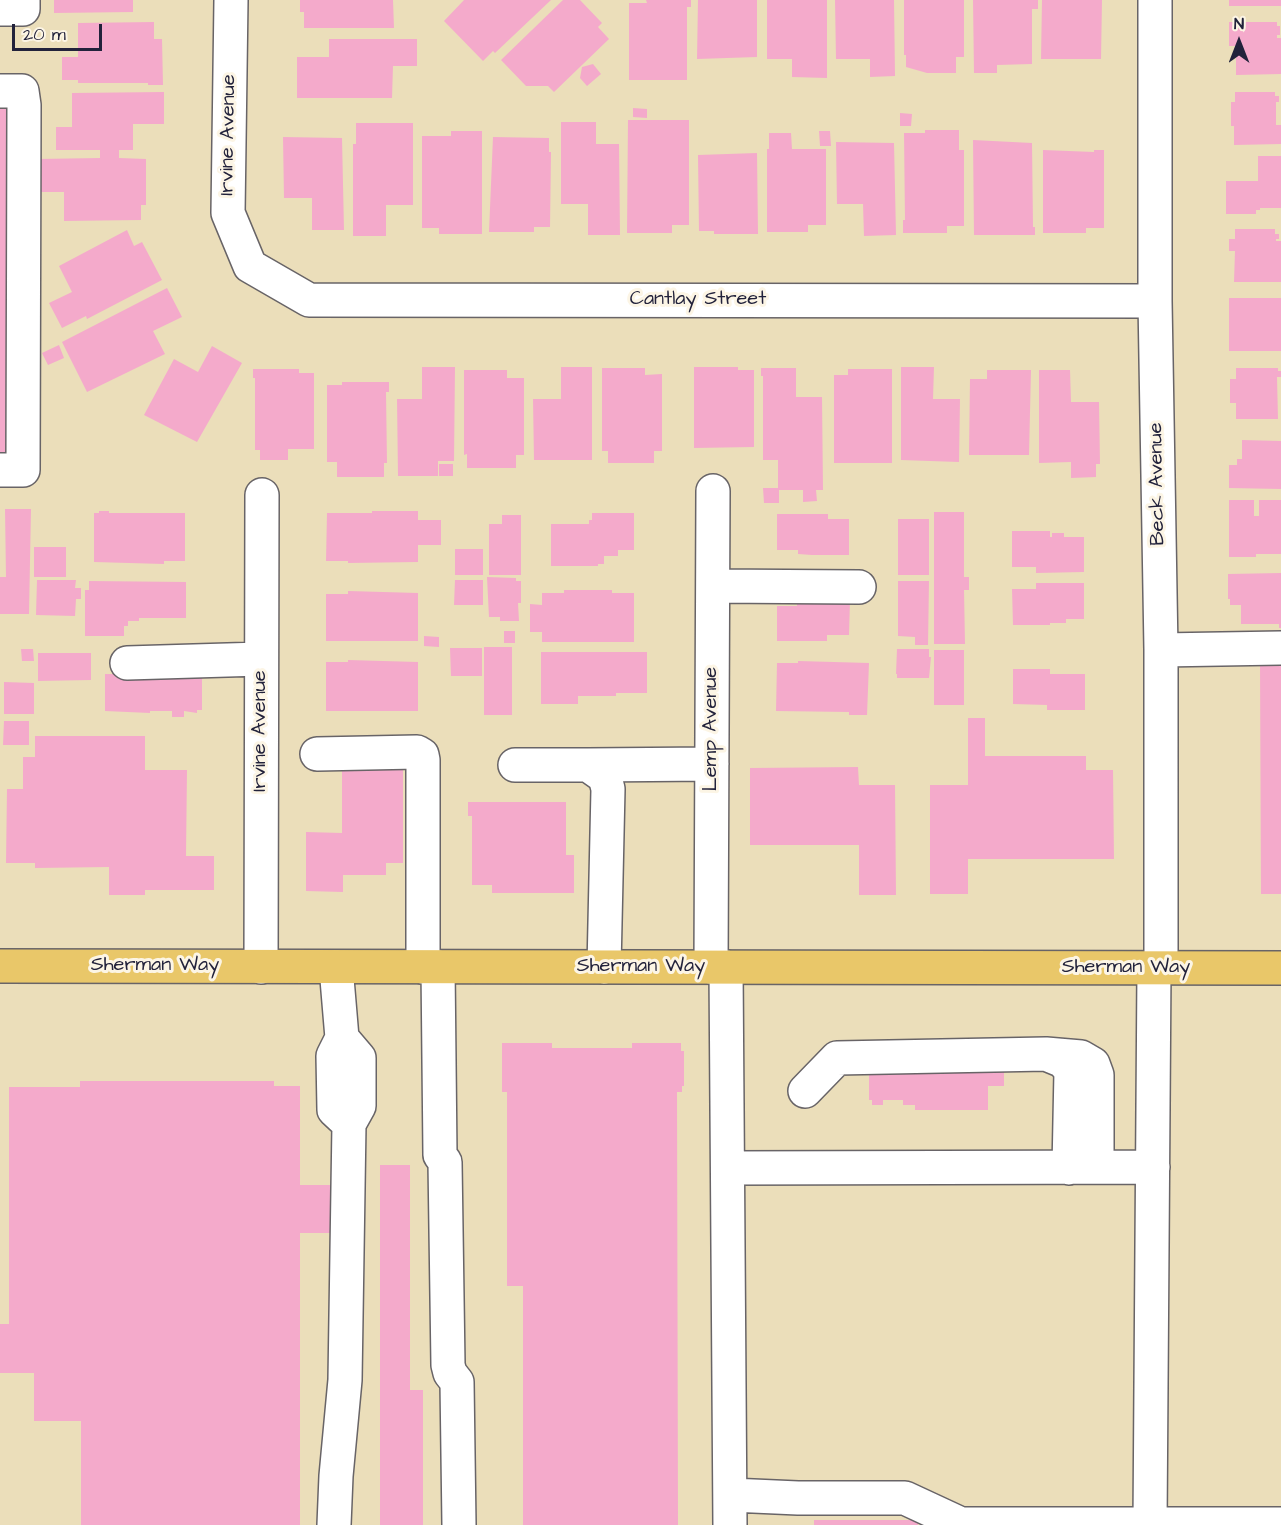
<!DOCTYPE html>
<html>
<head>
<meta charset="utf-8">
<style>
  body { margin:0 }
  #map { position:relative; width:1281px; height:1525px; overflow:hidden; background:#ebdeba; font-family:"Architects Daughter",sans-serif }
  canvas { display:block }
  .north { position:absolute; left:1209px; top:12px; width:60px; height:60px; -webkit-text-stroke:4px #fcf5e5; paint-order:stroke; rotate:0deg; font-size:16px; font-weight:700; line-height:24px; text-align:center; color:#22223b }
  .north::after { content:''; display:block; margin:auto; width:21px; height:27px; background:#22223b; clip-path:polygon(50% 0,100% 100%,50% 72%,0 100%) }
  .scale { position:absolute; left:12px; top:24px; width:90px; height:27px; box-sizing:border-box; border:3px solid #22223b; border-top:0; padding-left:8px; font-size:18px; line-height:21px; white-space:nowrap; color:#22223b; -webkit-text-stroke:4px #fcf5e5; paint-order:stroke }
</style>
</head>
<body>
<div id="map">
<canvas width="1281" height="1525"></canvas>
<div class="north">N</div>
<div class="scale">20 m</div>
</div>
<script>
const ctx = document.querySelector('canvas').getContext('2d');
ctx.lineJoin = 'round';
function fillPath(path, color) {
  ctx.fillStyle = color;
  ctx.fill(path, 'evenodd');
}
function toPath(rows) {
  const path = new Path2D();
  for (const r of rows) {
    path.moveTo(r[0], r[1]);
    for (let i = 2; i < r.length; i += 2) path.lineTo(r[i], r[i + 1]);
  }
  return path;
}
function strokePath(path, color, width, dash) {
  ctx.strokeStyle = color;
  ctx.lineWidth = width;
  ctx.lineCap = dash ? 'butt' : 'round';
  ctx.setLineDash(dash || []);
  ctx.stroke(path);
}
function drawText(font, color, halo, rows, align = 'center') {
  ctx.font = font + ' "Architects Daughter",sans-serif';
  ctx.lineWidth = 6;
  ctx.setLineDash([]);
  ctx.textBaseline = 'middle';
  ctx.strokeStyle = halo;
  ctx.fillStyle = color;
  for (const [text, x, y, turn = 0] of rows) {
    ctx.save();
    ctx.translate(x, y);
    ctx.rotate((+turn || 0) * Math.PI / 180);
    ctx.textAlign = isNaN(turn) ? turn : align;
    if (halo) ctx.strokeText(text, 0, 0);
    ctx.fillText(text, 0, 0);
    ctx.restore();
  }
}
fillPath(toPath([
  [54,0,133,0,133,12,54,13],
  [300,0,393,0,394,28,304,28,304,12,300,12],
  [464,0,551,0,495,53,493,51,483,61,444,21],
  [563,0,580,0,602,23,598,27,609,39,554,92,548,86,526,86,501,60],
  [646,0,691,0,691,7,687,7,687,80,629,80,629,3,647,3],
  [698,0,757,0,757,57,697,59],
  [767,0,827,0,827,78,792,77,792,59,767,59],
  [835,0,894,0,895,76,870,77,870,59,836,59],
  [904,0,964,0,964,57,956,57,956,73,927,73,906,67,906,55,904,55],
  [973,0,1038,0,1038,9,1032,9,1032,64,997,65,997,73,974,73],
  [1042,0,1102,0,1101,59,1041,59],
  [1229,0,1281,0,1281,6,1229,6],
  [154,22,154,39,162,39,163,85,148,85,148,83,78,83,78,80,62,80,62,57,78,57,78,23],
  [1229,22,1277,22,1277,26,1280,26,1280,35,1277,35,1277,38,1281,38,1281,74,1236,75,1236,46,1229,46],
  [329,39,417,39,417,66,393,66,392,98,297,98,297,57,329,57],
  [593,64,601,74,587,86,580,78,582,67],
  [164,92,164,124,133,124,133,150,119,150,119,158,146,159,146,205,141,205,141,220,64,221,64,192,39,192,38,159,100,158,100,150,56,150,56,127,72,127,72,93],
  [1235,92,1275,92,1275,96,1279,96,1279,102,1276,102,1276,125,1281,125,1281,144,1234,145,1234,126,1231,126,1231,102,1235,102],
  [0,101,16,101,16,461,0,460],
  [633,108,647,109,647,118,633,117],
  [900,113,912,114,911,126,900,126],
  [628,120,689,120,689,225,672,225,672,233,627,233],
  [561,122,596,122,596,144,619,144,620,235,588,235,588,204,561,204],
  [356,123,413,123,413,205,386,205,386,236,353,236,353,144,356,144],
  [925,130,959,130,959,150,964,150,964,226,947,226,947,233,903,233,903,220,905,220,904,133,925,133],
  [451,131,482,131,482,234,439,234,439,228,422,228,422,136,451,136],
  [819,131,830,131,831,146,820,146],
  [769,133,791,133,792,149,826,149,826,225,808,225,808,232,767,232,767,149,769,149],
  [283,137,342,138,344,230,312,230,312,198,284,198],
  [493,137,549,138,549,152,551,152,550,227,534,227,534,232,489,232],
  [973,140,1032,143,1033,227,1035,227,1035,235,974,235],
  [836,142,894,143,896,235,864,236,863,204,837,204],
  [1043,150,1094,152,1094,150,1104,150,1104,228,1086,228,1086,233,1043,233],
  [757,153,758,234,714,234,714,231,699,231,698,155],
  [1258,156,1281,156,1281,208,1260,208,1260,210,1256,210,1256,214,1226,214,1226,181,1258,181],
  [1235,229,1275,229,1275,234,1279,234,1279,239,1276,239,1276,241,1281,241,1281,282,1234,282,1235,251,1229,251,1229,239,1235,239],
  [127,230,134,246,142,242,162,280,87,319,86,316,62,328,49,303,72,292,59,266],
  [167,288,182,317,153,331,165,354,87,392,62,342],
  [1229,298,1281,298,1281,351,1229,351],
  [59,345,64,358,48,365,42,353],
  [212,346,242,363,197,442,144,415,174,359,198,372],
  [422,367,455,367,454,461,438,461,438,476,398,476,397,399,422,399],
  [561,367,592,367,592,460,534,460,533,399,561,399],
  [694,367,738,367,738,370,754,370,754,447,694,448],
  [901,367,934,367,933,399,960,399,959,462,901,460],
  [602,368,645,368,645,375,662,374,662,451,654,451,654,463,608,463,608,451,602,451],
  [761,368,796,368,796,397,822,397,823,490,816,490,817,501,803,502,803,490,779,490,779,503,764,503,763,488,778,488,778,460,763,460,763,376,761,376],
  [1236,368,1278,368,1278,371,1281,371,1281,377,1277,377,1278,419,1236,419,1236,403,1230,403,1230,379,1236,379],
  [253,369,299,369,299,373,314,373,314,449,288,449,288,460,260,460,260,450,255,450,255,378,253,378],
  [848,369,892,369,892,463,834,463,834,375,848,375],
  [464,370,507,370,507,378,524,378,524,455,516,455,516,468,467,468,467,454,464,455],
  [987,370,1031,370,1029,455,969,455,970,379,987,379],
  [1039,370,1070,370,1071,402,1099,402,1100,464,1096,464,1096,477,1071,478,1071,462,1039,463],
  [342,382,389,382,389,392,386,392,387,463,384,463,384,477,337,477,337,462,327,462,327,385,342,385],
  [1242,440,1281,441,1281,489,1229,488,1229,465,1237,465,1237,459,1242,459],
  [439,464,453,464,453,476,439,476],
  [1229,500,1254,500,1254,516,1259,516,1259,500,1281,500,1281,554,1256,554,1256,557,1229,557],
  [5,509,31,509,29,614,0,614,0,577,6,577],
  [99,511,109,511,109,513,185,513,185,561,164,561,164,564,94,562,94,513,99,513],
  [372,511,418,511,418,520,441,520,441,545,418,545,418,562,348,563,348,561,326,561,327,513,372,513],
  [934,512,964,512,964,577,969,577,969,590,964,590,965,644,934,644],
  [592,513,634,513,634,550,618,550,618,556,604,556,604,564,598,564,598,566,551,566,551,524,589,524,589,520,592,520],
  [777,514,828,514,828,519,849,519,849,555,812,555,798,554,798,550,777,550],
  [502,515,521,515,521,575,489,575,489,524,502,524],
  [898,519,929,519,929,575,898,575],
  [1012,531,1050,531,1050,537,1052,537,1052,533,1064,533,1064,537,1084,537,1084,572,1036,573,1036,567,1012,567],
  [34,547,66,547,66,577,34,577],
  [455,549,483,549,483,575,455,575],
  [1281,573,1281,628,1279,628,1279,624,1241,624,1241,605,1230,605,1230,599,1228,599,1228,574],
  [487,577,516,578,516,581,521,581,521,603,518,603,519,621,500,621,500,617,489,617],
  [37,580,76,580,75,588,81,588,81,599,76,599,75,616,36,615],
  [455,580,483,580,483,605,454,605],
  [89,581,186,582,186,618,139,618,139,621,128,621,128,626,124,626,124,636,85,636,85,590,89,590],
  [898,581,929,581,928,645,915,645,915,637,898,636],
  [1036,583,1084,583,1084,619,1066,619,1066,623,1050,623,1050,625,1013,625,1012,589,1036,589],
  [564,590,612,590,612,593,634,593,634,642,542,642,542,632,530,632,530,604,542,605,542,593,564,593],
  [348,591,418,593,418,641,326,641,326,594,348,594],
  [850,600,849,635,827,635,827,641,777,641,777,606,797,606,797,602],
  [504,631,515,631,515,643,504,643],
  [424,636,439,637,439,647,424,646],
  [484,647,512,647,512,715,484,715],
  [450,648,482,648,482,676,451,676],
  [21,649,33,649,34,661,22,661],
  [897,649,929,649,929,657,931,657,929,678,897,678,897,674,896,674],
  [934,650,964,650,964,705,934,705],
  [541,652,647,652,647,693,616,693,616,696,578,696,578,704,541,704],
  [38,653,91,653,91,680,38,681],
  [348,660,418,662,418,711,326,711,326,662,348,662],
  [798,661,869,663,867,715,849,715,849,712,776,711,777,663,798,663],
  [1260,662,1281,662,1281,894,1261,894],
  [1013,669,1050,669,1050,674,1085,674,1085,710,1047,710,1047,705,1013,704],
  [105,674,202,675,202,710,197,710,197,713,184,711,184,717,172,717,172,711,150,711,150,713,105,711],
  [4,682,34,683,34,714,4,714],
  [968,718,985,718,985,756,1086,756,1086,770,1113,770,1114,859,968,859,968,894,930,894,930,785,968,785],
  [4,721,29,721,29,745,3,745],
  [35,736,145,736,145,770,187,770,186,856,214,856,214,890,145,890,145,895,109,895,109,867,35,868,35,863,6,863,7,789,23,789,23,757,35,757],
  [858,767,859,785,895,785,896,895,859,895,859,845,750,845,750,768],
  [342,768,403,768,403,863,386,863,386,875,343,875,343,892,306,891,306,832,342,833],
  [468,802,566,802,566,855,574,855,574,893,492,893,492,885,472,885,472,816,468,816],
  [502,1043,552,1043,552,1048,632,1048,632,1043,681,1043,681,1051,684,1051,684,1086,682,1086,682,1092,677,1092,678,1525,523,1525,523,1286,507,1286,507,1092,502,1092],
  [1004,1062,1004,1086,988,1086,988,1110,915,1110,915,1105,903,1105,903,1100,883,1100,883,1105,872,1105,872,1100,869,1100,869,1065],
  [80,1081,274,1081,274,1086,300,1086,300,1185,332,1185,332,1233,300,1233,300,1525,81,1525,81,1421,34,1421,34,1373,0,1373,0,1324,9,1324,9,1087,80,1087],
  [380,1165,410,1165,410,1390,423,1390,423,1525,380,1525],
  [814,1520,918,1520,918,1525,814,1525]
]), '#f4aacb');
const minor = toPath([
  [231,0,228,213,250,266,309,300,1155,301],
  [1155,0,1155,301,1161,650,1161,968],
  [0,9,23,9,23,0],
  [0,91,22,91,24,105,23,470,0,470],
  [713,586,859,587],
  [1161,650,1281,648],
  [127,663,261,659],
  [317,754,417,752,422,755,423,760,423,967],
  [515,765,588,765,605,777,608,789,604,967],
  [588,765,712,764],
  [261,967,262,495],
  [438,967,440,1155,445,1162,448,1365,450,1373,457,1382,459,1525],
  [711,967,713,491],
  [726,967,730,1525],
  [342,1038,333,1056,334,1110,349,1124],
  [1046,1054,1063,1061,1071,1071,1069,1168],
  [805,1091,837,1058,1046,1054,1081,1057,1093,1064,1097,1075,1097,1167],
  [728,1168,1153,1167],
  [731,1495,798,1498,905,1498,961,1524,1281,1524],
  [1150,1524,1154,968],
  [334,1525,336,1476,345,1380,349,1124,359,1106,359,1058,342,1038,336,967]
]);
const major = toPath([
  [0,966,1281,968]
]);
strokePath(minor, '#686467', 36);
strokePath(major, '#686467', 36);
strokePath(minor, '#fff', 33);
strokePath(major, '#e9c769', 33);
drawText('20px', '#22223b', '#fcf5e5', [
  ["Irvine Avenue",229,135,-89],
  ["Cantlay Street",698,300],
  ["Beck Avenue",1158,484,-91],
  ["Lemp Avenue",712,729,-90],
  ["Irvine Avenue",261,731,-90],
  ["Sherman Way",155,966],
  ["Sherman Way",641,967],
  ["Sherman Way",1126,968]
]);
</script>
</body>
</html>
